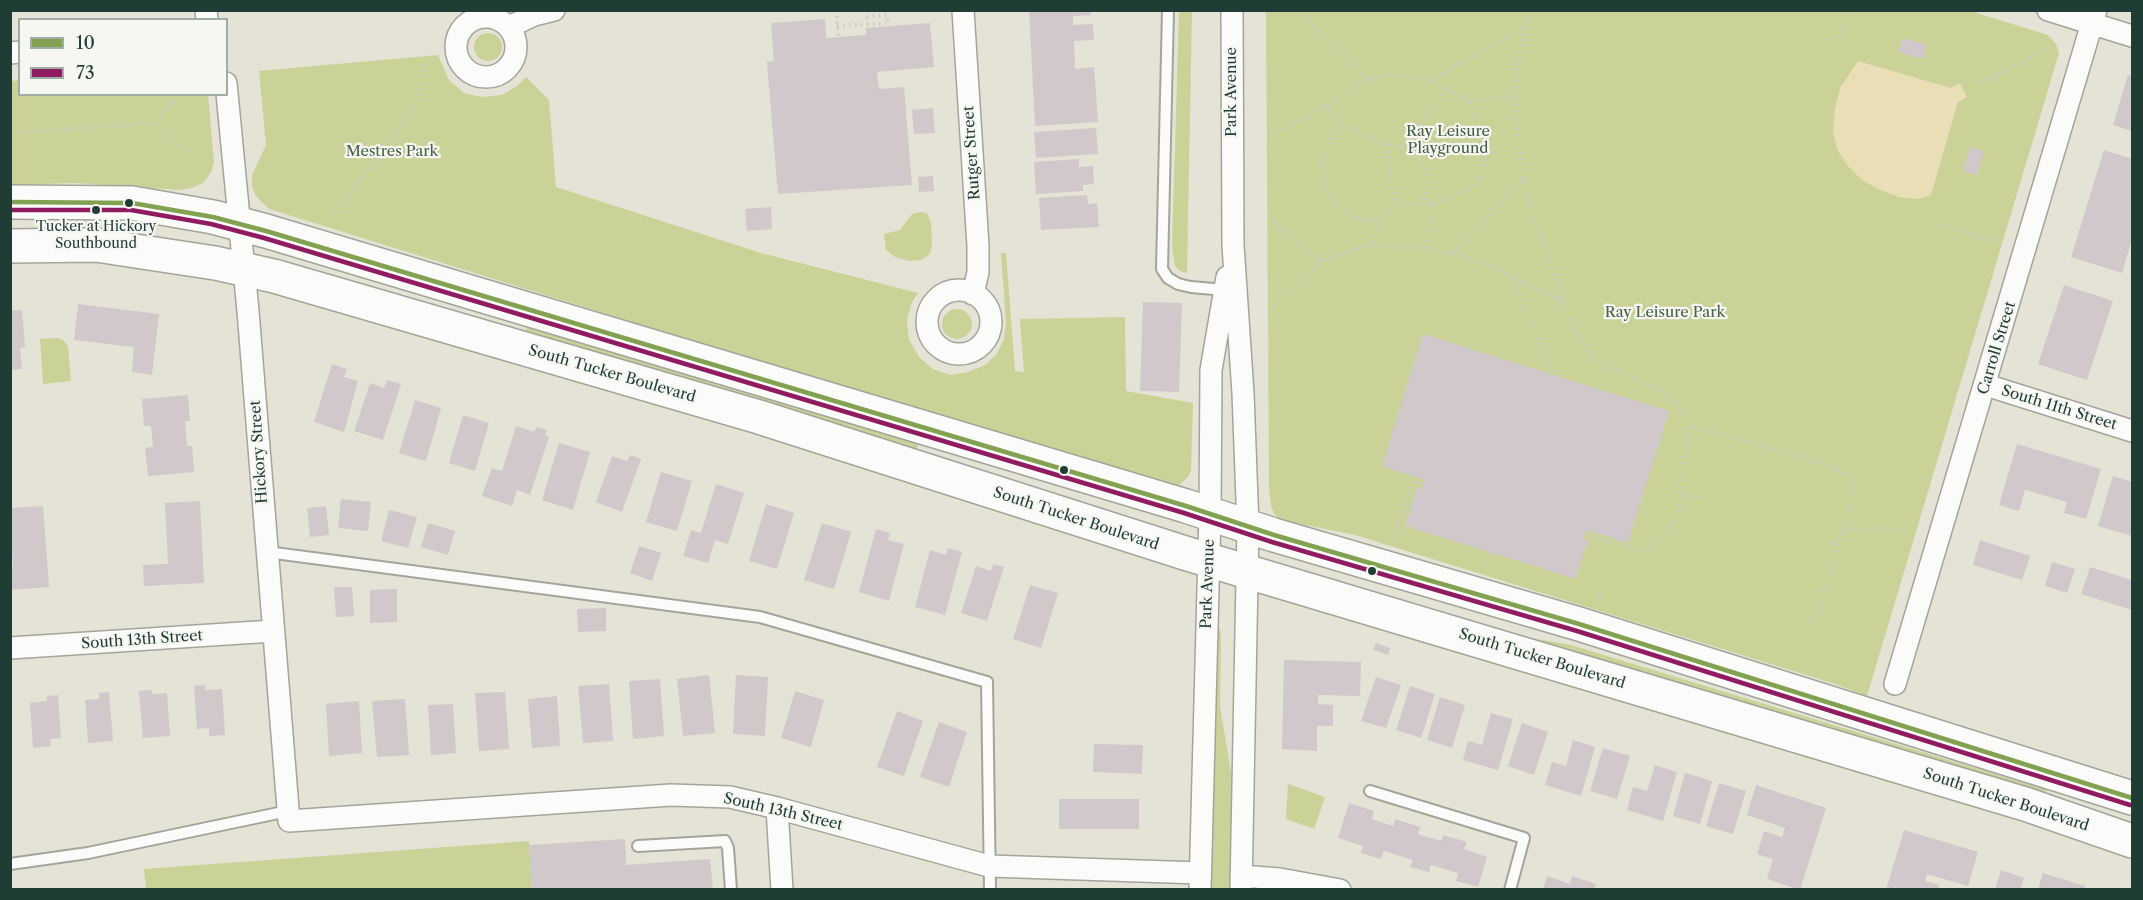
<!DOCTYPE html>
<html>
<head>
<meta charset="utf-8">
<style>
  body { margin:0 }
  #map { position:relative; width:2143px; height:900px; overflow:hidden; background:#e5e3d5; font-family:"Libre Caslon Text",serif }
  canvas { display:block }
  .frame { position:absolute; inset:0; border:12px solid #1f3d34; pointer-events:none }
  .legend { position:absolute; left:18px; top:18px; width:210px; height:78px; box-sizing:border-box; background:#f6f6f2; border:2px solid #a0aca6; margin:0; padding:8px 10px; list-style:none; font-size:18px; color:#1f3d34 }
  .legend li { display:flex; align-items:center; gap:12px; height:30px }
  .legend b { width:30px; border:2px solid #a0aca6 }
</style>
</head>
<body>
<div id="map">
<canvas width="2143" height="900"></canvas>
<div class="frame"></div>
<ul class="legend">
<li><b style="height:8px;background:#82a151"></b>10</li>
<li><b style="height:8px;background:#901b61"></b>73</li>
</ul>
</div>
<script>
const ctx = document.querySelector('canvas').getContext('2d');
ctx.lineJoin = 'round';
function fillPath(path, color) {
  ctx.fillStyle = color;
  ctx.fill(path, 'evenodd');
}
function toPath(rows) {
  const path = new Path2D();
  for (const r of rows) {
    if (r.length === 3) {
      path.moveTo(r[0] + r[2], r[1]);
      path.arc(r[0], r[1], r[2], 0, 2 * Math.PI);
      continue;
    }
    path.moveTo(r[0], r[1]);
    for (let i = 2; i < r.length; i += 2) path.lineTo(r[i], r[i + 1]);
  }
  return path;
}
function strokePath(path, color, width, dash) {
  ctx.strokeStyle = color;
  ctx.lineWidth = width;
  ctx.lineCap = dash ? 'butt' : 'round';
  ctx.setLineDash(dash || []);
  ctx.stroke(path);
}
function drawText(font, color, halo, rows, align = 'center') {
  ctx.font = font + ' "Libre Caslon Text",serif';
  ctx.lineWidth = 4.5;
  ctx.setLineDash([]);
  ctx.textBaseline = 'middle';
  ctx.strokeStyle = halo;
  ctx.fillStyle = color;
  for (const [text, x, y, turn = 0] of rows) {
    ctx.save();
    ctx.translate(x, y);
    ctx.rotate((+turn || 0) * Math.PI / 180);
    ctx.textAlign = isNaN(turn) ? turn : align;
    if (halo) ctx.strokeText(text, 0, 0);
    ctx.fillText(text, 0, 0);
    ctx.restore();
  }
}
fillPath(toPath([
  [1967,10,2048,35,2056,44,2059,53,1867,696,1835,684,1355,535,1285,521,1279,519,1274,513,1271,506,1269,488,1266,11],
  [1179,11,1192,11,1187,273,1180,271,1175,266,1172,247],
  [488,47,14],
  [438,55,449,80,464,93,481,97,502,95,517,86,526,77,549,100,556,187,761,253,918,293,911,304,907,321,909,340,919,357,933,369,950,375,968,372,985,365,996,355,1004,339,1006,322,1001,253,1006,253,1015,371,1024,372,1020,319,1125,317,1126,391,1193,403,1191,470,1189,476,1179,485,1171,486,735,354,269,209,256,196,252,186,252,175,266,145,259,71],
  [19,80,20,94,208,95,214,162,211,172,203,183,192,188,178,190,76,183,11,185,10,81],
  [920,212,927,213,931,224,932,243,930,254,921,260,909,261,895,257,886,250,884,234,900,230,912,214],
  [957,324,15],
  [527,327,590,341,918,443,917,449,887,444,525,334],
  [57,338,63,340,68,346,71,381,43,384,40,339],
  [1217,629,1220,629,1221,633,1220,707,1233,784,1230,889,1210,890,1215,632],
  [1532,638,1571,645,2047,790,2045,794,1531,644],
  [1288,784,1325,797,1314,829,1286,819],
  [529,841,532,889,146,889,144,869]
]), '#cbd298');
fillPath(toPath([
  [1858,61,1951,88,1960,83,1967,97,1958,102,1931,195,1918,199,1899,197,1880,190,1862,180,1848,166,1837,149,1833,131,1835,109,1840,88]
]), '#eadeb7');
fillPath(toPath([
  [1029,10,1090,10,1091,15,1073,16,1073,25,1093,24,1094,40,1074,41,1075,69,1094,67,1098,122,1035,126],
  [825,19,826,38,866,35,866,28,930,23,934,67,877,72,879,89,904,87,912,185,778,194,767,62,774,61,771,23],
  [1903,38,1927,45,1922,59,1898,52],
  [2128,75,2132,76,2132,131,2113,125],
  [933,108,935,133,914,134,912,110],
  [1096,128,1098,154,1036,158,1034,132],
  [1970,147,1984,151,1977,175,1963,171],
  [2104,150,2132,159,2132,239,2122,273,2071,257],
  [1079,159,1079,167,1093,166,1094,184,1083,185,1083,191,1036,194,1034,162],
  [933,176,934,191,919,192,918,177],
  [1087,195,1088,204,1097,203,1099,227,1041,230,1039,198],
  [771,207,772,229,747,231,745,209],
  [2064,285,2113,301,2087,380,2038,364],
  [1143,302,1182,303,1179,392,1140,391],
  [78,304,159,314,152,375,132,372,134,347,74,340],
  [22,310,25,347,20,348,22,369,10,370,10,311],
  [1423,334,1669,411,1628,543,1586,530,1583,539,1588,540,1576,579,1405,526,1417,488,1422,489,1425,480,1382,466],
  [332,364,347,369,344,377,358,381,344,432,314,422],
  [387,380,401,384,383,440,354,431,370,383,384,388],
  [188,395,190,421,185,421,187,446,192,446,194,472,148,476,145,448,153,447,151,426,144,426,142,399],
  [415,400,441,408,426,461,399,453],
  [463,415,489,423,475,471,449,463],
  [516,426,534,432,537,427,547,430,545,436,549,437,530,495,517,490,512,506,482,496,492,468,502,471],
  [559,443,590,452,573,510,542,500],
  [2017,444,2101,469,2086,519,2064,513,2067,502,2025,490,2019,511,1999,505],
  [630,455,641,459,622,512,596,502,612,456,627,461],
  [661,472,692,481,677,531,646,522],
  [2113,476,2132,482,2132,536,2098,526],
  [716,484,744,493,728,544,715,540,708,563,683,556,691,530,701,533],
  [341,499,371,502,368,531,338,528],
  [200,501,204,583,144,586,143,565,168,564,165,503],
  [766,504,794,513,777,569,749,561],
  [43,506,49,587,10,590,10,569,13,569,10,508],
  [326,506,329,535,310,537,307,508],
  [389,510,417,517,408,548,381,541],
  [428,523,455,531,448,555,421,547],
  [822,523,851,532,834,589,804,580],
  [876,529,890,533,888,540,904,544,889,601,859,592],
  [1980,540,2030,556,2022,580,1973,565],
  [639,546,661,553,652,581,630,573],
  [948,548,962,552,945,615,915,607,930,550,946,555],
  [2052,562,2075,569,2067,593,2045,586],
  [993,564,1004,567,987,621,961,613,976,566,991,571],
  [2090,567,2132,580,2132,610,2081,594],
  [1030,585,1058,593,1041,648,1013,639],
  [334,587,352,587,354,616,336,617],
  [397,589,397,622,370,623,370,590],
  [606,608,606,631,578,632,577,609],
  [1376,643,1390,648,1388,655,1373,650],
  [1284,660,1361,662,1360,696,1318,695,1318,704,1333,705,1333,726,1317,726,1317,751,1282,749],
  [709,675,715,733,683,736,677,679],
  [736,675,768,677,765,736,733,734],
  [1376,677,1401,685,1386,728,1361,721],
  [660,679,664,736,633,739,629,681],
  [609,684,613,741,583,743,578,686],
  [205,685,205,690,222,689,225,735,209,736,209,728,197,729,194,686],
  [1410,686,1435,694,1421,738,1396,730],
  [152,690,152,694,167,693,170,736,143,738,139,691],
  [795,691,824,700,811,747,781,738],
  [109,692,113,741,88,743,85,700,99,699,99,693],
  [505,692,509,749,479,751,475,693],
  [58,695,61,738,50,739,51,746,33,748,30,703,47,701,47,696],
  [557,696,560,746,532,748,528,699],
  [1440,697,1465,705,1452,748,1427,740],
  [405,699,409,755,377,757,372,701],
  [359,701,362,753,329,756,326,704],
  [453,704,456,753,431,755,428,705],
  [897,711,923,721,904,776,877,767],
  [1491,713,1513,719,1498,770,1463,760,1468,741,1482,745],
  [939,722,967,732,949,787,920,777],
  [1522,723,1548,732,1534,775,1508,766],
  [1573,740,1595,747,1581,796,1545,785,1552,762,1566,766],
  [1094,744,1143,745,1142,774,1093,772],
  [1603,748,1630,756,1617,799,1590,791],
  [1655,765,1677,772,1663,821,1627,810,1633,787,1647,791],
  [1685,773,1712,781,1700,824,1673,816],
  [1719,783,1746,791,1733,834,1706,826],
  [1756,785,1826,808,1800,890,1767,879,1773,859,1757,854,1764,831,1782,837,1785,828,1747,815],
  [1059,799,1139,799,1139,829,1059,829],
  [1349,803,1374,811,1372,819,1393,826,1395,819,1420,827,1418,834,1441,841,1443,835,1467,842,1464,849,1487,857,1478,887,1456,881,1458,873,1431,865,1429,872,1410,867,1413,860,1384,851,1381,859,1361,853,1363,846,1338,838],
  [1904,830,1978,852,1968,886,1927,874,1925,881,1939,885,1938,890,1886,890],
  [625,839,626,865,710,859,713,890,532,890,529,845],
  [2001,870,2024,878,2020,890,1995,890],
  [2043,873,2085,886,2084,890,2038,890],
  [1547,876,1570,884,1572,876,1596,884,1594,890,1543,890]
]), '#d0c8ca');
const service = toPath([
  [1168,10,1162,269,1168,278,1178,284,1191,287,1225,290],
  [267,552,760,617,987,682,990,890],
  [1370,791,1524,838,1510,890],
  [638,846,725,841,728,848,731,890],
  [10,864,88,853,288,811]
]);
const minor = toPath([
  [206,10,207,20],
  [963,10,978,246,978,272,973,294],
  [1232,10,1233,245,1243,393,1248,527,1241,890],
  [2048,10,2132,36],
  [486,47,30],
  [509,27,534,15,554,10],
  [10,53,20,52],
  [226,83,248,311,289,821,671,795,730,797,777,808,989,866,1200,873],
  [959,322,32],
  [1986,385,2132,431],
  [10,648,273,631],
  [1895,684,2096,10],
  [777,808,782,890],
  [1241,876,1280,879,1340,890],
  [1200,890,1210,514,1211,370,1227,277]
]);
const primary = toPath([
  [10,202,132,203,213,217,266,231,1186,506,1274,535,1579,624,2132,798],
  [10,246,96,245,215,263,274,276,759,417,1188,554,2025,804,2132,841]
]);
strokePath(service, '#a3a59c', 14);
strokePath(minor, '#a3a59c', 24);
strokePath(primary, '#a3a59c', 36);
strokePath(toPath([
  [836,10,838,36],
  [1296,10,1367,79],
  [1530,10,1520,52,1515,97,1522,170,1530,207,1555,276,1562,302,1570,322,1589,354,1601,364,1666,394,1684,410,1689,426,1829,465,1847,475,1852,484,1854,494,1818,613,1807,626],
  [837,26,888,23,887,15,867,17,867,10],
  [1839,38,1846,10],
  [1431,80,1525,26],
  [1981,83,2051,47],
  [1468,101,1515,97],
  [1340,122,1324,150,1321,162,1323,178,1328,194,1337,206,1346,214,1357,218,1381,222],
  [154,123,196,158],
  [10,133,154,123,181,94],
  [1274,133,1325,106,1367,79,1393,75,1414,77,1431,80,1448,89,1407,145,1398,146,1379,143,1351,130,1340,122,1325,106],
  [1388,145,1391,182,1396,204],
  [1407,145,1415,151,1424,168,1426,193,1424,203],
  [332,217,410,115,417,102,421,88,423,61],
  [1274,221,1307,251,1323,261],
  [1940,226,1995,241],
  [1371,245,1426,248,1460,256,1492,267,1561,302],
  [1426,248,1433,204],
  [1451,253,1485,222,1523,179],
  [1511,277,1554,375],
  [1274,306,1307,274,1323,261,1350,250,1371,245,1381,222,1396,204,1433,204,1470,187,1482,177,1486,162,1476,115,1468,101,1448,89],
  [1681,494,1701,499],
  [1843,530,1878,529,1909,531],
  [1585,534,1646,553],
  [1394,540,1412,481,1424,485],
  [1829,542,1839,544],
  [1650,549,1672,526,1679,512,1680,473,1689,441,1689,426],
  [1486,566,1490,553],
  [1598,599,1604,589]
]), '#c9cbc7', 4, [1.5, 4.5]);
strokePath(service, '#fbfbf9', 10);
strokePath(minor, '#fbfbf9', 21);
strokePath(primary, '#fbfbf9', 33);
strokePath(toPath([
  [10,202,132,203,213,217,266,231,1186,506,1274,535,1579,624,2132,798]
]), '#82a151', 4.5);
strokePath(toPath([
  [10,210,131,210,211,224,264,238,1184,513,1272,542,1577,631,2130,805]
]), '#901b61', 4.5);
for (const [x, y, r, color] of [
  [129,203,5,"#1f3d34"],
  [96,210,5,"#1f3d34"],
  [1064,470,5,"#1f3d34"],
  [1372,571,5,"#1f3d34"]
]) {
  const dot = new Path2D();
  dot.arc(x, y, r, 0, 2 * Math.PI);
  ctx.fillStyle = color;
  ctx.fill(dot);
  strokePath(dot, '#f6f6f2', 2);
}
drawText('14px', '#1f3d34', '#f6f6f2', [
  ["Tucker at Hickory",96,227],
  ["Southbound",96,244]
]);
drawText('15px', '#1f3d34', '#f6f6f2', [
  ["Park Avenue",1232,92,-90],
  ["Rutger Street",972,153,-94],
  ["Carroll Street",1997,348,-73],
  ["South Tucker Boulevard",612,374,16],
  ["South 11th Street",2059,408,17],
  ["Hickory Street",259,452,-94],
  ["South Tucker Boulevard",1076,519,18],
  ["Park Avenue",1208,584,-88],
  ["South 13th Street",142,640,-4],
  ["South Tucker Boulevard",1542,659,17],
  ["South Tucker Boulevard",2006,800,18],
  ["South 13th Street",783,812,13]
]);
drawText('15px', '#445f41', '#f6f6f2', [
  ["Ray Leisure",1448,132],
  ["Playground",1448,149],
  ["Mestres Park",392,152],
  ["Ray Leisure Park",1665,313]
]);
</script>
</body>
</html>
